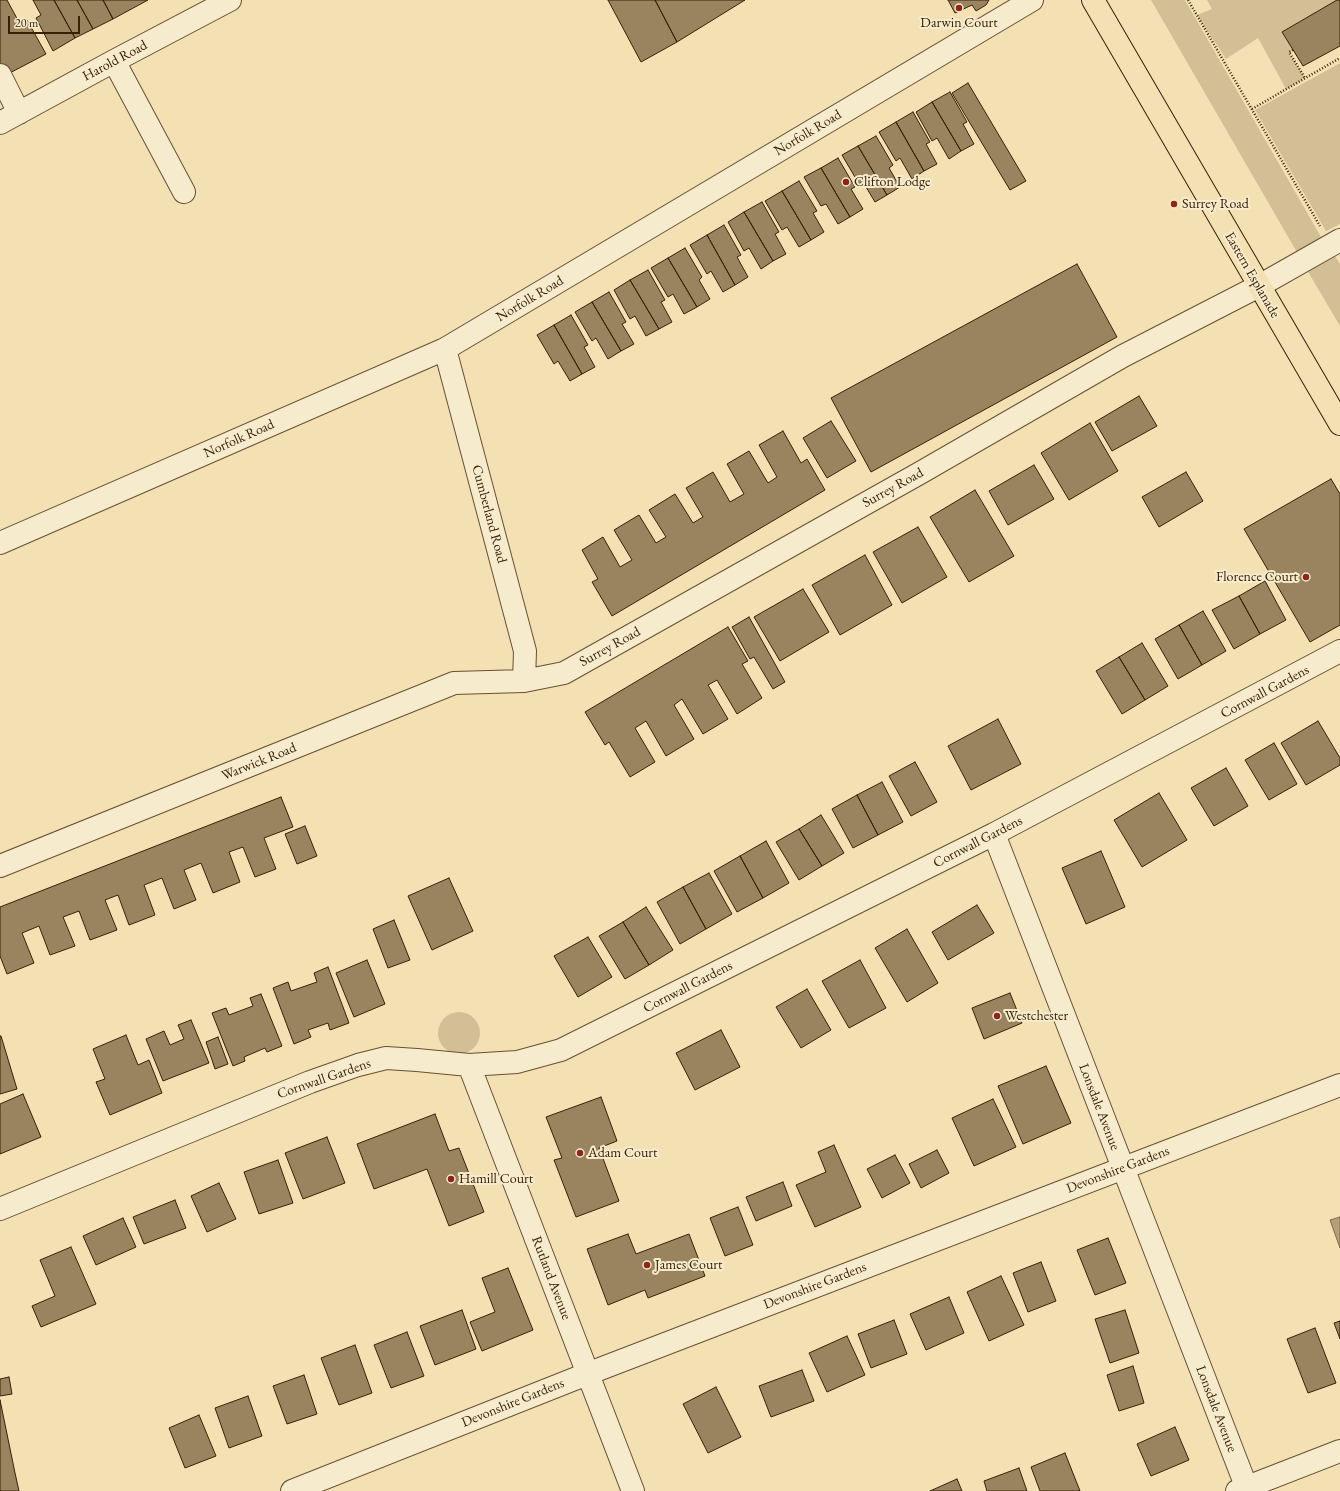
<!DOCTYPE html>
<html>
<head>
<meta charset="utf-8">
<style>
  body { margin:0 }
  #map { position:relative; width:1340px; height:1491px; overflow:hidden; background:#f3e0b3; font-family:"EB Garamond",serif }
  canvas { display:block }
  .scale { position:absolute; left:8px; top:16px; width:72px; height:18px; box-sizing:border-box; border:2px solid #382005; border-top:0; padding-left:5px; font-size:12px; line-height:14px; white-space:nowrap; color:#382005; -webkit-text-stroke:3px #f7ebce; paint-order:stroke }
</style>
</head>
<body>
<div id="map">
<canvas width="1340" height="1491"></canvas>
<div class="scale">20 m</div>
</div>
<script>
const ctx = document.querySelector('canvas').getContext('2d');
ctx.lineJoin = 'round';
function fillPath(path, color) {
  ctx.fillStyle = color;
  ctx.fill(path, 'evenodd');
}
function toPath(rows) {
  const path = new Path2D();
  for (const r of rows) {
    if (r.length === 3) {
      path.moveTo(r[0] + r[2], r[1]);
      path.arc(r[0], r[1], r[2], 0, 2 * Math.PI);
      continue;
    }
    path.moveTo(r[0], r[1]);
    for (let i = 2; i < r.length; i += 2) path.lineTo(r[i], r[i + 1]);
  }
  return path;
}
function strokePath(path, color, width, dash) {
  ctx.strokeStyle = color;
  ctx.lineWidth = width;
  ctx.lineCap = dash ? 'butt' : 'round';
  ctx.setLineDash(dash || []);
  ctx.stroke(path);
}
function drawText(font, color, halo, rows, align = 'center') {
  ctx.font = font + ' "EB Garamond",serif';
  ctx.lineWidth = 4;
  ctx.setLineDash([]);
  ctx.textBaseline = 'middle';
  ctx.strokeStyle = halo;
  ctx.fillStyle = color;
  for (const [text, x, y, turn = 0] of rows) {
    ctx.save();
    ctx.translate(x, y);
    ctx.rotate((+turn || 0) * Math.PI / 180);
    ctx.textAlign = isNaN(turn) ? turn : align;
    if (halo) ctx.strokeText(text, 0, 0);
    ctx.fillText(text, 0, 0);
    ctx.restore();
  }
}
fillPath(toPath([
  [1151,0,1185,0,1325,244,1298,254],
  [1207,0,1337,0,1282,32,1293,50,1289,53,1305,78,1286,89,1258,38,1226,59,1197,15,1212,9],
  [1340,63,1340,224,1326,231,1255,110],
  [1335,256,1340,264,1340,326,1307,270],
  [459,1033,21]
]), '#d3bf95');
const water = toPath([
  [1340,1217,1340,1248,1330,1220,1340,1217]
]);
fillPath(water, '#b39f78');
strokePath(water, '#826c4a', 1);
const building = toPath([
  [0,0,7,0,20,24,27,20,46,54,4,76,0,68,0,0],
  [33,0,54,0,75,38,53,51,36,18,41,15,33,0],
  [54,0,77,0,93,29,75,38,54,0],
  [77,0,103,0,113,19,93,29,77,0],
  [103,0,148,0,113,19,103,0],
  [608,0,655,0,677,42,641,62,608,0],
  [655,0,745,0,677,42,655,0],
  [948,0,989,0,986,5,976,11,972,5,955,13,948,0],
  [1337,0,1340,0,1340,46,1303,66,1282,32,1337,0],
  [968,83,1026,181,1010,190,952,93,968,83],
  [950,92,967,122,963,124,974,144,961,151,932,102,950,92],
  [932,102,961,151,949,159,937,138,932,141,916,112,932,102],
  [913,112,930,142,926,144,937,164,924,171,896,122,913,112],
  [896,122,924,171,912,179,900,158,896,161,879,132,896,122],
  [876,136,893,165,889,168,900,187,887,195,858,146,876,136],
  [858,146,887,195,875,202,863,182,859,184,842,155,858,146],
  [838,158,855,187,851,189,863,209,850,217,821,168,838,158],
  [821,168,850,217,838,224,826,204,821,206,804,177,821,168],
  [799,181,817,211,813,213,824,232,811,240,782,191,799,181],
  [782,191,811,240,799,247,787,227,782,230,765,201,782,191],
  [762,202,779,232,775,234,786,254,773,261,744,212,762,202],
  [744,212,773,261,761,269,749,248,744,251,728,222,744,212],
  [724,225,741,255,737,257,748,277,735,285,707,235,724,225],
  [707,235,735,285,723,292,711,271,707,274,690,245,707,235],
  [685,248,702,277,699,280,710,299,697,307,668,258,685,248],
  [668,258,697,307,684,314,673,294,668,297,651,268,668,258],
  [1077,264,1117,337,871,472,831,398,1077,264],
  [648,270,665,300,661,302,672,322,659,329,630,280,648,270],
  [630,280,659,329,646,336,635,316,630,319,614,290,630,280],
  [609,292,626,322,622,324,634,344,621,351,592,302,609,292],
  [592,302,621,351,608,359,596,338,592,341,575,312,592,302],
  [571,315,588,345,584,347,595,367,582,374,554,325,571,315],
  [554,325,582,374,570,381,558,361,554,364,537,335,554,325],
  [1139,396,1157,426,1112,451,1095,422,1139,396],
  [831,421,856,461,827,478,803,438,831,421],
  [1090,423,1118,471,1069,500,1041,453,1090,423],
  [783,431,801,463,807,459,825,490,612,616,592,582,598,579,582,550,603,537,620,567,632,560,614,530,639,515,656,543,666,537,649,510,675,494,693,523,703,517,686,488,713,472,730,502,744,494,727,464,749,451,768,483,777,477,759,445,783,431],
  [1034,465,1054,499,1008,525,989,491,1034,465],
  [1186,472,1203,501,1159,527,1142,497,1186,472],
  [1331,479,1340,494,1340,625,1310,642,1244,529,1331,479],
  [975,490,1014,556,969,582,930,517,975,490],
  [918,527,947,577,902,603,873,552,918,527],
  [865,555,892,605,840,635,812,585,865,555],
  [1265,581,1286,620,1260,634,1239,596,1265,581],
  [803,589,829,632,780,661,754,617,803,589],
  [1239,596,1260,634,1234,649,1212,610,1239,596],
  [1203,611,1226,651,1202,665,1179,625,1203,611],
  [749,617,785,682,773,689,754,657,750,659,732,627,749,617],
  [1179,625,1202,665,1178,679,1155,639,1179,625],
  [728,627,748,661,742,664,762,698,737,714,717,680,708,685,728,719,703,734,682,699,674,705,694,739,666,756,646,721,635,728,655,762,630,777,609,742,605,745,585,712,728,627],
  [1142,643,1168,686,1145,700,1119,657,1142,643],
  [1119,657,1145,700,1122,714,1096,671,1119,657],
  [998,719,1021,764,971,790,948,746,998,719],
  [1318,721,1340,758,1340,765,1306,785,1281,743,1318,721],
  [1274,743,1297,784,1269,800,1245,760,1274,743],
  [915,762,937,802,911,816,889,776,915,762],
  [1226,768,1248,806,1214,826,1191,788,1226,768],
  [882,782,903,822,878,835,857,795,882,782],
  [1159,793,1187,840,1142,867,1114,820,1159,793],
  [857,795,878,835,853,848,832,809,857,795],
  [281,797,293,827,264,838,276,869,255,877,243,847,229,852,240,882,213,893,201,863,184,870,196,900,174,909,162,878,144,885,155,915,129,925,118,895,105,900,117,930,90,940,79,911,63,917,75,946,50,955,39,926,22,933,34,963,7,974,0,956,0,907,281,797],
  [821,815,844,853,822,866,799,829,821,815],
  [305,826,317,856,297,864,285,834,305,826],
  [799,829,822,866,799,880,776,842,799,829],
  [766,841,789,883,763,898,740,856,766,841],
  [1101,851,1125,907,1086,924,1062,868,1101,851],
  [740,856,763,898,737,912,714,871,740,856],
  [709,873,732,914,706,929,683,887,709,873],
  [449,878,473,931,432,950,408,896,449,878],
  [683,887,706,929,680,944,657,902,683,887],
  [977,905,994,933,948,960,932,932,977,905],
  [646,907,673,950,649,965,623,922,646,907],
  [394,920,410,960,388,968,373,929,394,920],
  [623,922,649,965,625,979,599,936,623,922],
  [907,929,938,983,907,1002,875,948,907,929],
  [588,937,612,977,578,997,554,956,588,937],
  [367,960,385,1004,354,1017,336,973,367,960],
  [860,960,886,1008,849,1028,822,981,860,960],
  [328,967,349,1023,330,1030,328,1023,308,1030,311,1037,294,1044,273,988,288,982,291,991,317,982,314,973,328,967],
  [807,989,831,1030,801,1048,776,1007,807,989],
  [1010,993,1022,1023,984,1039,972,1008,1010,993],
  [261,994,282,1046,267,1052,265,1048,244,1057,245,1061,233,1066,212,1013,226,1008,229,1015,253,1006,250,998,261,994],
  [191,1020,209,1063,163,1081,146,1039,164,1031,170,1045,184,1039,178,1025,191,1020],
  [721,1030,740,1067,695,1090,676,1053,721,1030],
  [126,1035,138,1065,149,1060,162,1093,110,1115,96,1082,105,1079,93,1049,126,1035],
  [0,1036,1,1036,17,1089,0,1094,0,1036],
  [218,1037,228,1064,215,1069,206,1042,218,1037],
  [1046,1066,1071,1123,1023,1144,998,1086,1046,1066],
  [23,1094,41,1137,0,1154,0,1104,23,1094],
  [601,1097,617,1141,599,1148,619,1201,576,1217,554,1160,562,1158,546,1117,601,1097],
  [993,1099,1016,1147,974,1166,952,1118,993,1099],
  [435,1114,449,1151,459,1148,484,1212,449,1226,427,1169,374,1189,357,1144,435,1114],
  [327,1137,345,1183,303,1199,285,1153,327,1137],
  [834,1145,861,1207,815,1227,796,1185,826,1172,818,1152,834,1145],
  [937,1150,949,1173,921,1188,909,1164,937,1150],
  [895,1155,910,1183,882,1198,867,1169,895,1155],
  [278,1160,293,1203,259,1214,244,1172,278,1160],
  [783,1182,792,1206,756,1221,746,1197,783,1182],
  [219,1183,236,1219,207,1232,191,1196,219,1183],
  [175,1200,186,1228,144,1244,133,1217,175,1200],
  [738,1207,753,1245,725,1256,710,1218,738,1207],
  [123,1218,136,1247,96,1265,83,1236,123,1218],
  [628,1234,636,1254,689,1234,705,1276,648,1298,645,1290,608,1305,587,1249,628,1234],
  [1108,1238,1126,1283,1095,1295,1077,1250,1108,1238],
  [71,1247,96,1304,41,1327,32,1306,55,1296,40,1260,71,1247],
  [1041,1262,1056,1301,1028,1312,1013,1273,1041,1262],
  [508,1268,533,1330,482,1351,470,1322,495,1312,482,1278,508,1268],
  [1001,1276,1024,1325,989,1341,967,1292,1001,1276],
  [949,1297,964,1333,926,1350,910,1314,949,1297],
  [462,1310,476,1349,435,1365,420,1326,462,1310],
  [1125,1310,1139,1353,1110,1363,1095,1319,1125,1310],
  [894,1320,907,1354,871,1368,858,1334,894,1320],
  [1340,1321,1340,1339,1334,1323,1340,1321],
  [1315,1328,1336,1383,1308,1393,1287,1339,1315,1328],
  [407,1332,424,1376,391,1388,374,1345,407,1332],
  [847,1336,865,1375,827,1392,809,1353,847,1336],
  [355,1345,372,1393,339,1405,321,1358,355,1345],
  [1133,1366,1144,1403,1119,1411,1107,1375,1133,1366],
  [802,1370,814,1401,771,1417,759,1386,802,1370],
  [304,1375,317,1414,287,1424,273,1386,304,1375],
  [9,1377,12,1394,0,1396,0,1379,9,1377],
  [716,1387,741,1437,708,1453,683,1404,716,1387],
  [248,1396,262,1436,229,1448,215,1408,248,1396],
  [0,1400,15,1473,19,1491,0,1491,0,1400],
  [199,1415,216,1456,185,1468,169,1428,199,1415],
  [1175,1427,1189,1460,1151,1476,1137,1444,1175,1427],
  [1065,1453,1080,1491,1040,1491,1031,1467,1065,1453],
  [1019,1468,1027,1491,987,1491,984,1481,1019,1468],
  [957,1479,962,1491,930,1491,957,1479]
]);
fillPath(building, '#99845f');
strokePath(building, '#382005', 1);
const minor = toPath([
  [114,61,184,192],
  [0,75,19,113],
  [0,123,114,61,230,0],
  [445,349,525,651,524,681],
  [0,543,445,349,1032,0],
  [994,834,1248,1491],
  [0,866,454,683,524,681,564,673,920,473,1123,356,1259,286,1340,240],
  [469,1065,633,1491],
  [0,1209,310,1082,358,1065,386,1058,417,1060,469,1065,517,1062,561,1050,994,834,1340,651],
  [292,1491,587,1374,1340,1085],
  [1237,1491,1340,1451]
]);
const major = toPath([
  [1093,0,1340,424]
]);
strokePath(minor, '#675030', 24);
strokePath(major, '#382005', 24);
strokePath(toPath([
  [1188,0,1320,226],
  [1293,50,1289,52,1305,78],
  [1252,109,1340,58]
]), '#382005', 2.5, [1, 2]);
strokePath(minor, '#f7ebce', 22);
strokePath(major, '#f3e0b3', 22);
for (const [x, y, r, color] of [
  [959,8,4,"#8f2418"],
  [846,182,4,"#8f2418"],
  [1174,204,4,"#8f2418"],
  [1306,577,4,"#8f2418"],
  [997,1016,4,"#8f2418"],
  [580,1153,4,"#8f2418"],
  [451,1179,4,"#8f2418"],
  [647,1265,4,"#8f2418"]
]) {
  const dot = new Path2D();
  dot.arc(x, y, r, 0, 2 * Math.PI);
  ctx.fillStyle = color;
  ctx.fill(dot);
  strokePath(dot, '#f7ebce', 1.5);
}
drawText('14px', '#382005', '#f7ebce', [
  ["Darwin Court",959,23,"center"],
  ["Clifton Lodge",854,182],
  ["Surrey Road",1182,204],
  ["Florence Court",1298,577,"right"],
  ["Westchester",1005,1016],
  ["Adam Court",588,1153],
  ["Hamill Court",459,1179],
  ["James Court",655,1265]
], 'left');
drawText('14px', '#382005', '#f7ebce', [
  ["Harold Road",115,61,-28],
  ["Norfolk Road",808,133,-31],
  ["Eastern Esplanade",1252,275,60],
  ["Norfolk Road",530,299,-31],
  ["Norfolk Road",239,439,-24],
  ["Surrey Road",893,488,-29],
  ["Cumberland Road",489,514,75],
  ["Surrey Road",610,647,-29],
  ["Cornwall Gardens",1265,692,-28],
  ["Warwick Road",259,762,-22],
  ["Cornwall Gardens",978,842,-27],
  ["Cornwall Gardens",688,987,-27],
  ["Cornwall Gardens",324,1079,-19],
  ["Lonsdale Avenue",1099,1107,69],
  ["Devonshire Gardens",1118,1170,-21],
  ["Rutland Avenue",551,1278,69],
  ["Devonshire Gardens",815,1286,-21],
  ["Devonshire Gardens",513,1403,-22],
  ["Lonsdale Avenue",1216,1409,69]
]);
</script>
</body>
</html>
